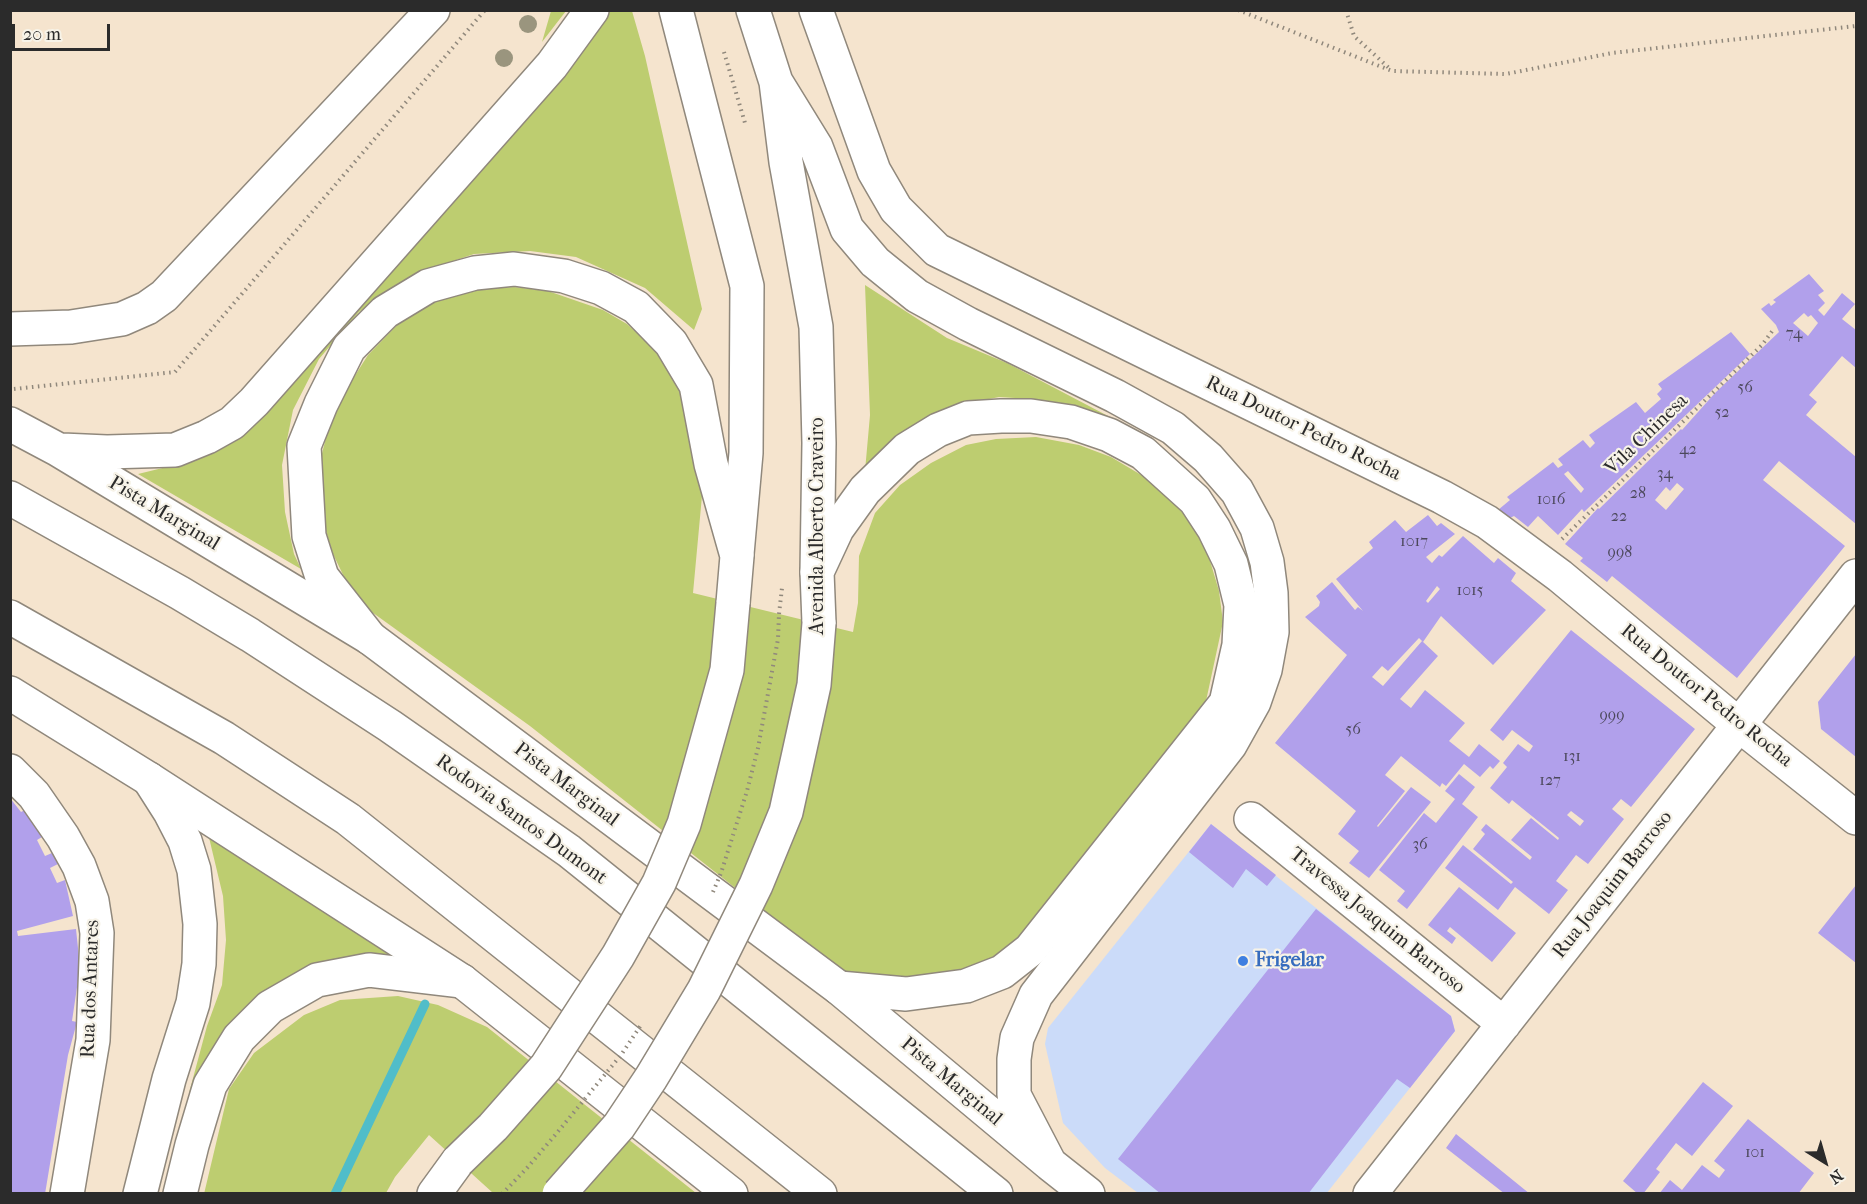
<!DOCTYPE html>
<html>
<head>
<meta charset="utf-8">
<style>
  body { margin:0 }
  #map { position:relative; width:1867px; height:1204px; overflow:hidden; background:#f5e4ce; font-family:"IM FELL French Canon",serif }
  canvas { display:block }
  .frame { position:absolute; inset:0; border:12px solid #2b2b2b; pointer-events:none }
  .north { position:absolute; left:1795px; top:1132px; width:60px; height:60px; -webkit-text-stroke:4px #f7f3e8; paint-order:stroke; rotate:143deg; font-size:16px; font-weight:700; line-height:24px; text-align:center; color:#2b2b2b }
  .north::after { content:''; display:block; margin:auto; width:21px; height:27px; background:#2b2b2b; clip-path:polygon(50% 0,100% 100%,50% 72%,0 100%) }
  .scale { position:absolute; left:12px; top:24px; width:98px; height:27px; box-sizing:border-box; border:3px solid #2b2b2b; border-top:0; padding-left:8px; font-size:18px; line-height:21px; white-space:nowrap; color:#2b2b2b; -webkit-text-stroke:4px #f7f3e8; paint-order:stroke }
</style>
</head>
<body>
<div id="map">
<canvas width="1867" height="1204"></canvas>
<div class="frame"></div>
<div class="north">N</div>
<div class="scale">20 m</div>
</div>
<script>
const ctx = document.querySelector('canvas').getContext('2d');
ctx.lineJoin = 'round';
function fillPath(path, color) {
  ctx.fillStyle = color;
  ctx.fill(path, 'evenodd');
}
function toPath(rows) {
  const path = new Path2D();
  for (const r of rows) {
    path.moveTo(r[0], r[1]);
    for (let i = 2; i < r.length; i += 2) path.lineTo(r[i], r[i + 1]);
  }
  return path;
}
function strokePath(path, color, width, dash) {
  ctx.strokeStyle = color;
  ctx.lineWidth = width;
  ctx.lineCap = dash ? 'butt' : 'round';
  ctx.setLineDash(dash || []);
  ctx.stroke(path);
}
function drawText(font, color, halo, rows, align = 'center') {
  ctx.font = font + ' "IM FELL French Canon",serif';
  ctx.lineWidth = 4.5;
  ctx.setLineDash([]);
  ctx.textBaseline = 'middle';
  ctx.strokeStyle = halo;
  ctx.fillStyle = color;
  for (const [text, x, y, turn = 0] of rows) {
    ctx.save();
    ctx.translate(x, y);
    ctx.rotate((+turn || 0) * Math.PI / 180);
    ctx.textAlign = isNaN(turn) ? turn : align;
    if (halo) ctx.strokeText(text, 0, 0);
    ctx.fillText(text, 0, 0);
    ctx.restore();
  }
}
fillPath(toPath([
  [1211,824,1451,1016,1455,1031,1326,1194,1138,1193,1105,1168,1063,1123,1045,1044,1048,1028]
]), '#cbdbf9');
fillPath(toPath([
  [551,10,566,11,542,42,551,11],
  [606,11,632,11,645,56,702,309,694,330,645,288,576,257,530,251,474,254,424,271,391,288,359,312,319,359,293,410,282,465,285,512,294,554,301,569,138,474,187,462],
  [865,285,947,338,1007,363,1129,427,1075,406,1031,399,999,397,965,404,865,471,870,415],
  [514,287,548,291,603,310,627,324,659,353,682,391,703,485,693,593,853,632,858,603,859,556,875,513,900,485,931,463,966,445,996,439,1036,437,1079,445,1111,457,1153,482,1183,508,1208,554,1219,591,1223,622,1206,701,1053,903,1000,955,959,973,906,981,872,978,838,969,530,726,369,610,348,585,333,554,321,515,318,469,330,422,347,388,368,355,399,323,437,301,483,289],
  [206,825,398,960,224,1039,189,1093,207,1026,222,985,226,940,223,896],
  [398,996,438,1005,487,1027,696,1193,493,1193,429,1135,395,1177,386,1193,204,1194,229,1089,254,1053,304,1015,340,1000]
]), '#bdcd70');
strokePath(toPath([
  [335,1194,425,1004]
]), '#50bdc9', 9);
fillPath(toPath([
  [1809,274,1824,291,1818,295,1825,303,1818,310,1824,316,1842,293,1855,304,1842,319,1856,330,1856,368,1842,356,1809,395,1817,402,1806,415,1856,457,1856,524,1779,461,1763,480,1845,546,1737,678,1612,576,1607,582,1580,561,1583,558,1565,544,1598,508,1599,509,1681,429,1682,430,1715,393,1779,332,1776,325,1761,309,1769,303,1771,306,1776,302,1773,300],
  [1804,313,1808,317,1811,315,1818,323,1808,336,1793,323],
  [1677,483,1684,489,1666,510,1655,500,1666,487,1670,491],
  [1731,332,1750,354,1584,512,1582,509,1558,535,1538,516,1528,527,1514,516,1510,518,1498,510,1510,500,1507,497,1553,462,1558,468,1563,465,1558,459,1583,440,1590,448,1595,443,1589,435,1636,402,1645,413,1661,399,1657,394,1662,389,1658,384],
  [1568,471,1584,489,1581,493,1564,474],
  [1428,515,1437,526,1441,523,1455,534,1426,557,1432,563,1439,555,1442,557,1463,536,1494,563,1498,558,1516,573,1511,581,1546,610,1493,665,1441,616,1423,642,1419,638,1388,671,1382,666,1372,677,1383,686,1422,641,1438,656,1400,699,1411,708,1425,690,1465,723,1449,741,1469,757,1479,744,1500,761,1493,769,1490,766,1480,777,1464,764,1446,786,1442,783,1440,787,1401,756,1385,775,1405,791,1377,826,1378,827,1411,787,1431,802,1369,878,1349,863,1359,851,1338,834,1356,811,1275,743,1347,655,1305,617,1319,606,1320,602,1316,596,1332,582,1355,610,1358,607,1363,611,1336,579,1373,548,1369,542,1395,520,1406,532],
  [1437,586,1440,589,1428,603,1426,601],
  [1571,630,1695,729,1631,807,1621,799,1612,809,1624,819,1588,864,1576,855,1556,881,1568,890,1549,914,1515,887,1498,910,1445,868,1463,845,1511,884,1513,882,1473,849,1485,834,1481,830,1486,824,1530,860,1532,857,1511,840,1531,818,1558,840,1559,838,1512,800,1509,804,1490,788,1507,767,1503,763,1518,744,1529,752,1533,746,1512,730,1503,741,1490,730],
  [1571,811,1584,821,1580,826,1567,815],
  [1856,654,1856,757,1821,729,1818,702],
  [1459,774,1475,787,1462,804,1478,817,1407,909,1397,901,1405,891,1379,870,1424,813,1436,823,1455,799,1445,791],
  [10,798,21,812,25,810,35,825,42,837,37,840,45,856,52,853,58,864,50,868,57,883,65,880,73,916,17,931,18,936,76,929,80,967,72,1021,77,1022,68,1055,45,1194,10,1194],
  [1211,824,1276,875,1267,886,1246,869,1233,888,1189,852],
  [1856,885,1856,963,1818,933],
  [1459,887,1516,933,1492,962,1450,927,1447,931,1456,938,1452,944,1428,925],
  [1316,909,1451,1016,1455,1031,1410,1088,1397,1079,1308,1194,1161,1194,1118,1159],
  [1703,1082,1733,1106,1692,1156,1676,1143,1656,1169,1660,1172,1643,1194,1638,1194,1623,1181],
  [1748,1119,1814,1173,1798,1194,1659,1194,1670,1180,1682,1190,1702,1165,1719,1178,1725,1170,1714,1161],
  [1456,1134,1477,1151,1530,1194,1505,1194,1446,1148]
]), '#b1a0eb');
const minor = toPath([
  [816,10,874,171,896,209,937,250,1442,497,1487,522,1560,576,1739,725,1856,818],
  [10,329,71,327,122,319,147,308,164,296,433,10],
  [10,771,34,795,63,837,79,866,92,901,97,933,93,1040,67,1194],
  [1251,819,1504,1024],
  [1370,1194,1856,576]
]);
const major = toPath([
  [676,10,747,286,746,453,737,554],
  [753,10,776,82,786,162,816,327,819,443,817,572],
  [776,82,816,147,847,229,875,262,917,296,968,324,1115,396,1173,428,1208,458,1237,491,1257,528,1267,562,1271,593,1272,632,1265,670,1254,702,1230,745,1036,995,1017,1038,1014,1059,1014,1095,1050,1164],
  [10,424,57,449,370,638,839,988,1050,1164,1088,1194],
  [62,450,107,452,175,450,207,437,232,423,254,402,552,65,592,10],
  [10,693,149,779,462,981,731,1194]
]);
const highway = toPath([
  [10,498,180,593,250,635,390,726,569,851,996,1194],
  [10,617,224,738,348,819,820,1194],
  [819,623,817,572,837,529,865,490,907,449,938,430,968,418,1001,416,1031,416,1071,422,1109,435,1143,453,1195,500,1214,529,1231,564,1241,605,1239,645,1226,703,1030,950,1002,972,966,986,906,994,839,988],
  [370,638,322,577,309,536,304,446,321,404,349,348,385,312,428,286,475,273,514,269,564,276,601,288,636,307,671,343,696,385,711,464,737,556,733,603],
  [140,1194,169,1079,193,1003,199,964,200,924,194,870,185,841,170,812,149,779],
  [180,1194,192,1145,210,1085,239,1038,270,1007,317,980,369,970,462,981],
  [434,1194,458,1161]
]);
strokePath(minor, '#90887c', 36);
strokePath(major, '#90887c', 36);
strokePath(highway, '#90887c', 36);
strokePath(toPath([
  [1238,10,1392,71,1506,74,1612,53,1856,26],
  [1346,10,1354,36,1389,68],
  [724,52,745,123],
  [14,389,175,372,485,10],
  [1562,539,1762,345,1773,330],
  [779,614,782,588]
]), '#90887c', 4, [1.5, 4.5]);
strokePath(minor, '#fff', 33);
strokePath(major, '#fff', 33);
strokePath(highway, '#fff', 33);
const highwayBridge = toPath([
  [458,1161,493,1127,546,1067,618,956,659,883,684,824,727,670,733,603],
  [559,1194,619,1126,651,1078,704,990,756,885,786,812,814,685,819,623]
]);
strokePath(highwayBridge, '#90887c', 36, []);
strokePath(toPath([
  [713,892,721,873,747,791,758,748,778,639,779,614],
  [502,1194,527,1168,556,1134,621,1055,641,1025]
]), '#90887c', 4, [1.5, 4.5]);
strokePath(highwayBridge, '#fff', 33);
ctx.fillStyle = '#9a957e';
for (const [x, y] of [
  [528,24],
  [504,58]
]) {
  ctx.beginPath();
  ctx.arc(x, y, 9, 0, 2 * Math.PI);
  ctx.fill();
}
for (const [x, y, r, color] of [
  [1243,961,6,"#3f7fe0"]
]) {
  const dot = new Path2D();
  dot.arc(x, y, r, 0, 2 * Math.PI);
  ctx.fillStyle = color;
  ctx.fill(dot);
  strokePath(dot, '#f7f3e8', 2);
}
drawText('16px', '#4c485b', null, [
  ["74",1794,334],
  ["56",1745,388],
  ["52",1722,413],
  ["42",1688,450],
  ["34",1665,474],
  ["28",1638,494],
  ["1016",1551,500],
  ["22",1619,517],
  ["1017",1414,542],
  ["998",1620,553],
  ["1015",1470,591],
  ["999",1612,716],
  ["56",1353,730],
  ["131",1572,757],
  ["127",1550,781],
  ["36",1420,845],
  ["101",1755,1153]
]);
drawText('20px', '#2b2b2b', '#f7f3e8', [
  ["Rua Doutor Pedro Rocha",1303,429,26],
  ["Vila Chinesa",1647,435,-44],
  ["Pista Marginal",164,514,31],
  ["Avenida Alberto Craveiro",818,526,-90],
  ["Rua Doutor Pedro Rocha",1706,696,39],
  ["Pista Marginal",566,785,37],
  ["Rodovia Santos Dumont",521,820,36],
  ["Rua Joaquim Barroso",1613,885,-52],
  ["Travessa Joaquim Barroso",1377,921,39],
  ["Rua dos Antares",91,989,-88],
  ["Pista Marginal",951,1082,40]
]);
drawText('bold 20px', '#366cbe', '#f7f3e8', [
  ["Frigelar",1255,961]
], 'left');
</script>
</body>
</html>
